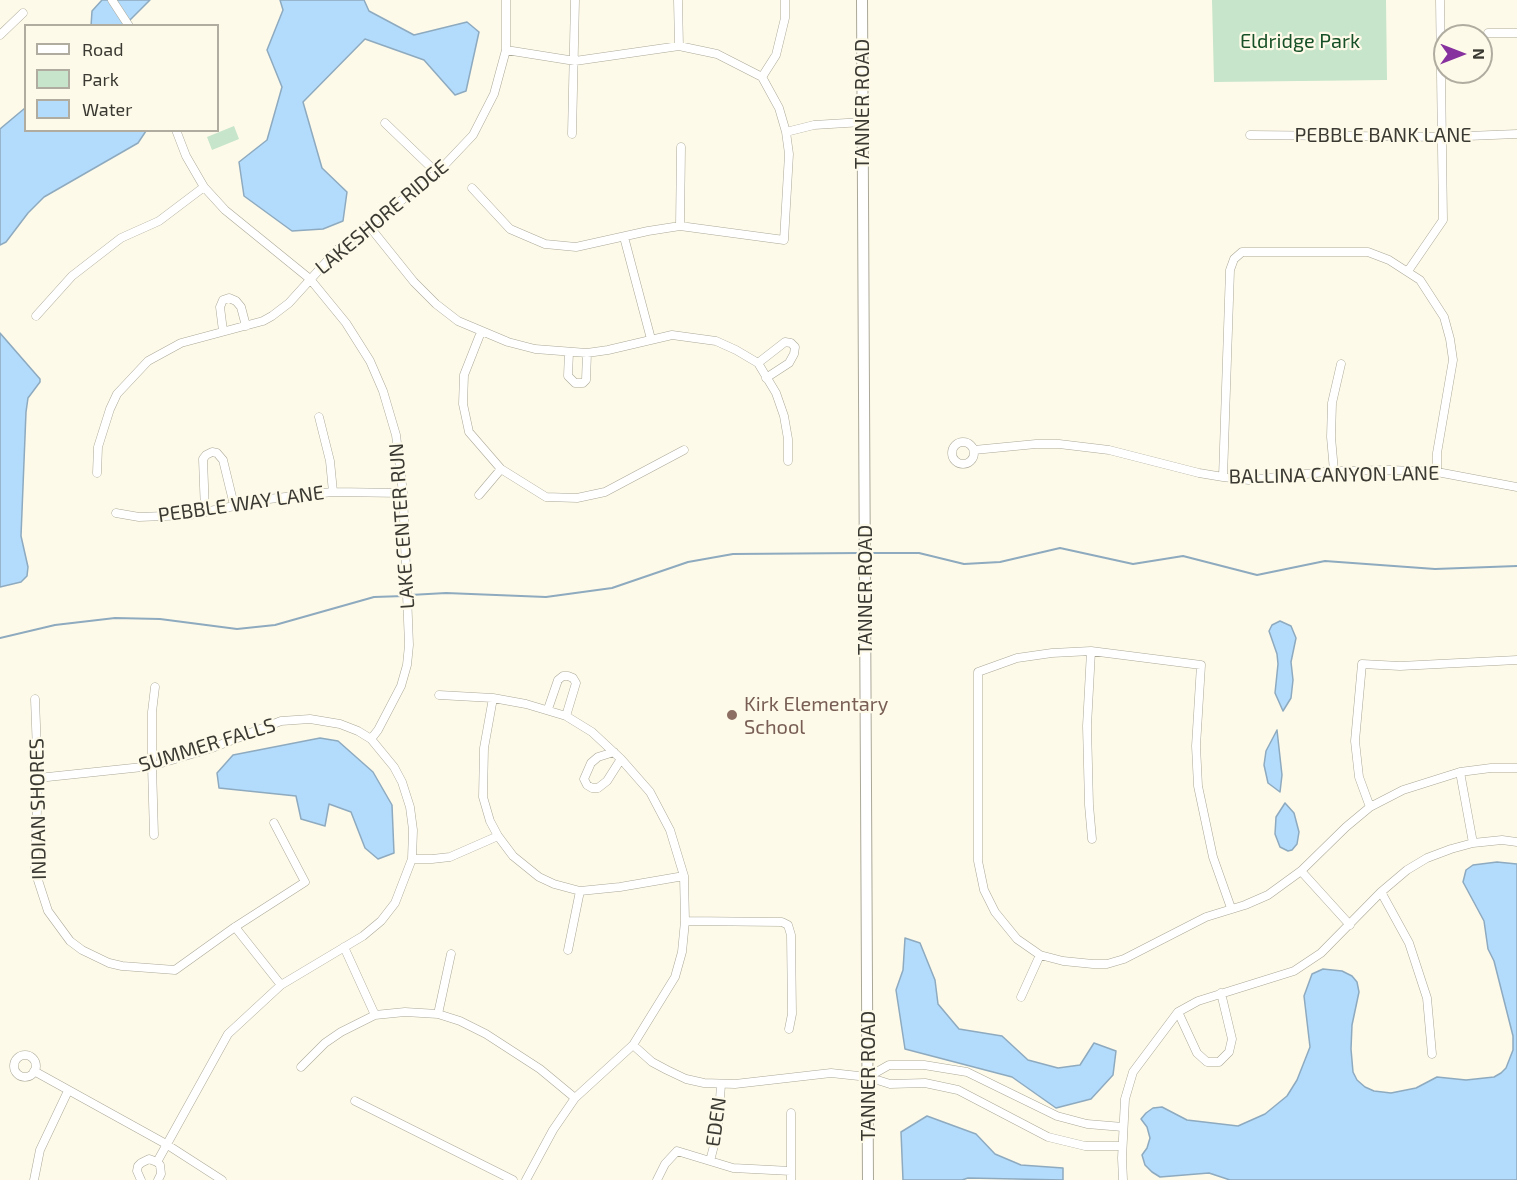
<!DOCTYPE html>
<html>
<head>
<meta charset="utf-8">
<style>
  body { margin:0 }
  #map { position:relative; width:1517px; height:1180px; overflow:hidden; background:#fefae9; font-family:"Exo 2",sans-serif }
  canvas { display:block }
  .legend { position:absolute; left:24px; top:24px; width:195px; height:108px; box-sizing:border-box; background:#fefae9; border:2px solid #b0ada0; margin:0; padding:8px 10px; list-style:none; font-size:18px; color:#3a3932 }
  .legend li { display:flex; align-items:center; gap:12px; height:30px }
  .legend b { width:30px; border:2px solid #b0ada0 }
  .north { position:absolute; left:1433px; top:24px; width:60px; height:60px; box-sizing:border-box; background:#fefae9; border:2px solid #b0ada0; border-radius:50%; rotate:90deg; font-size:16px; font-weight:700; line-height:24px; text-align:center; color:#3a3932 }
  .north::after { content:''; display:block; margin:auto; width:21px; height:27px; background:#87319f; clip-path:polygon(50% 0,100% 100%,50% 72%,0 100%) }
</style>
</head>
<body>
<div id="map">
<canvas width="1517" height="1180"></canvas>
<ul class="legend">
<li><b style="height:8px;background:#fff"></b>Road</li>
<li><b style="height:16px;background:#c6e5ca"></b>Park</li>
<li><b style="height:16px;background:#b2dbfc"></b>Water</li>
</ul>
<div class="north">N</div>
</div>
<script>
const ctx = document.querySelector('canvas').getContext('2d');
ctx.lineJoin = 'round';
function fillPath(path, color) {
  ctx.fillStyle = color;
  ctx.fill(path, 'evenodd');
}
function toPath(rows) {
  const path = new Path2D();
  for (const r of rows) {
    if (r.length === 3) {
      path.moveTo(r[0] + r[2], r[1]);
      path.arc(r[0], r[1], r[2], 0, 2 * Math.PI);
      continue;
    }
    path.moveTo(r[0], r[1]);
    for (let i = 2; i < r.length; i += 2) path.lineTo(r[i], r[i + 1]);
  }
  return path;
}
function strokePath(path, color, width, dash) {
  ctx.strokeStyle = color;
  ctx.lineWidth = width;
  ctx.lineCap = dash ? 'butt' : 'round';
  ctx.setLineDash(dash || []);
  ctx.stroke(path);
}
function drawText(font, color, halo, rows, align = 'center') {
  ctx.font = font + ' "Exo 2",sans-serif';
  ctx.lineWidth = 4.5;
  ctx.setLineDash([]);
  ctx.textBaseline = 'middle';
  ctx.strokeStyle = halo;
  ctx.fillStyle = color;
  for (const [text, x, y, turn = 0] of rows) {
    ctx.save();
    ctx.translate(x, y);
    ctx.rotate((+turn || 0) * Math.PI / 180);
    ctx.textAlign = isNaN(turn) ? turn : align;
    if (halo) ctx.strokeText(text, 0, 0);
    ctx.fillText(text, 0, 0);
    ctx.restore();
  }
}
fillPath(toPath([
  [1212,0,1386,0,1387,80,1214,82],
  [234,126,239,139,212,150,207,137]
]), '#c6e5ca');
const water = toPath([
  [102,0,150,0,125,25,91,26,92,11,102,0],
  [280,0,364,0,369,11,414,35,467,22,479,32,466,91,455,95,424,60,365,39,303,102,322,168,347,192,343,221,323,229,292,231,244,196,239,162,267,140,282,87,267,50,283,10,280,0],
  [25,108,26,130,146,131,138,143,44,197,28,213,6,242,0,245,0,129,25,108],
  [0,333,40,379,40,382,28,398,26,412,21,536,28,567,27,576,21,582,0,587,0,333],
  [1280,621,1291,626,1296,638,1291,662,1293,680,1291,698,1283,711,1275,693,1278,664,1277,654,1269,631,1272,625,1280,621],
  [1277,730,1282,775,1280,792,1268,783,1264,765,1266,751,1277,730],
  [320,738,338,741,373,772,392,805,394,853,378,859,365,848,351,812,329,804,325,826,301,819,296,796,219,788,217,773,233,755,320,738],
  [1285,803,1294,813,1299,832,1297,844,1292,850,1288,851,1280,847,1275,834,1276,817,1285,803],
  [1497,862,1517,864,1517,1180,1230,1180,1209,1173,1160,1177,1152,1172,1145,1165,1142,1155,1147,1148,1150,1138,1147,1127,1141,1119,1146,1113,1153,1108,1162,1107,1187,1120,1238,1126,1265,1114,1287,1096,1297,1080,1310,1047,1304,996,1312,974,1323,969,1342,971,1352,976,1357,982,1359,992,1352,1025,1351,1049,1353,1072,1357,1080,1365,1087,1374,1091,1391,1093,1416,1088,1437,1077,1466,1080,1494,1077,1501,1073,1506,1068,1513,1050,1513,1036,1494,961,1488,949,1484,921,1463,882,1466,870,1473,865,1497,862],
  [905,938,920,943,935,980,938,1004,959,1029,1002,1036,1028,1060,1058,1068,1080,1065,1094,1043,1116,1051,1113,1075,1091,1099,1056,1108,1012,1077,905,1049,896,990,903,970,905,938],
  [927,1116,976,1134,995,1154,1021,1165,1063,1168,1063,1180,968,1178,962,1180,903,1180,901,1132,927,1116]
]);
fillPath(water, '#b2dbfc');
strokePath(water, '#8eaabf', 1.5);
strokePath(toPath([
  [869,553,919,553,964,564,1000,562,1060,548,1133,564,1183,556,1257,575,1325,561,1435,569,1517,566],
  [410,595,446,593,546,597,612,588,688,562,733,554,860,553],
  [0,638,55,625,115,618,160,619,237,629,275,625,374,597,404,596]
]), '#8eaabf', 2);
const minor = toPath([
  [112,0,129,26],
  [678,0,679,46],
  [1488,33,1517,33],
  [0,35,23,13],
  [762,77,776,55,785,18,785,0],
  [385,123,437,173],
  [176,130,186,156,204,187,225,210,310,279,346,323,370,361,383,391,396,435,403,493,409,645,407,665,401,686,378,730,371,739],
  [786,132,814,125,863,122],
  [572,134,575,0],
  [1250,135,1443,137,1517,134],
  [472,188,510,229,545,244,576,247,648,231,680,226,784,240,789,154,786,132,779,108,762,77,717,54,679,46,575,61,506,50],
  [369,226,414,282,436,304,458,321,508,342,535,349,587,353,608,350,672,335,716,341,736,350,758,363,776,393,784,416,788,439,788,461],
  [680,226,681,147],
  [624,237,651,339],
  [1408,271,1443,220,1440,0],
  [36,316,72,276,121,238,159,221,204,187],
  [223,331,220,307,223,300,229,298,236,301,241,307,246,326],
  [481,332,464,375,463,404,469,432,501,469,546,497,577,498,605,492,684,450],
  [569,352,568,376,575,383,583,383,586,380,587,353],
  [758,363,785,342,791,343,795,347,794,354,789,363,766,378],
  [319,417,330,461,333,492],
  [963,453,11],
  [974,450,1036,444,1059,444,1109,450,1199,473,1223,477,1249,480,1334,471,1390,470,1437,472,1517,487],
  [1334,471,1331,437,1332,403,1341,364],
  [97,473,98,447,110,409,117,394,148,361,181,343,263,321,272,316,289,303,337,250,437,173,473,135,494,94,506,50,506,0],
  [1223,477,1230,270,1234,259,1242,252,1368,252,1389,260,1420,280,1444,317,1450,339,1453,360,1437,453,1437,472],
  [479,495,501,469],
  [205,512,203,459,206,455,212,452,217,453,223,460,234,505],
  [116,513,139,517,190,515,269,499,302,495,333,492,403,493],
  [1091,651,1087,726,1089,805,1092,839],
  [439,695,493,698,526,704,566,716,592,732,621,759,650,792,670,830,684,876,685,921,682,952,675,977,633,1045,575,1098,553,1130,526,1180],
  [493,698,484,748,483,797,490,821,498,836,513,856,539,877,554,884,580,891,620,887,684,876],
  [35,699,38,778,35,871,48,911,70,941,82,950,109,963,122,966,175,970,235,927,305,882,274,823],
  [548,709,558,680,563,676,568,676,573,678,576,683,566,716],
  [614,752,598,757,591,763,584,779,587,785,592,788,598,788,607,781,621,759],
  [1460,772,1473,843],
  [38,778,152,766,212,748,281,721,310,719,340,724,358,731,371,739,394,767,402,782,410,807,413,830,412,859,395,903,381,921,363,936,281,985,228,1034,157,1162],
  [1370,807,1359,777,1355,741,1362,664,1400,666,1517,660],
  [154,835,152,766,152,712,155,687],
  [412,859,432,859,450,857,498,836],
  [1301,871,1350,925],
  [1381,892,1409,943,1427,998,1432,1054],
  [1231,908,1213,857,1198,786,1196,746,1201,665,1091,651,1052,653,1017,658,978,672,978,861,984,890,995,912,1017,939,1040,955,1063,961,1093,964,1107,964,1124,959,1206,917,1245,905,1268,895,1301,871,1346,827,1370,807,1403,790,1460,772,1491,768,1517,768],
  [685,921,782,922,788,925,791,935,792,1014,789,1029],
  [235,927,281,985],
  [344,947,375,1015],
  [568,950,580,891],
  [1021,997,1040,955],
  [1178,1012,1197,1053,1207,1062,1219,1062,1229,1052,1232,1039,1221,993],
  [438,1014,451,954],
  [633,1045,652,1062,667,1070,686,1079,704,1083,735,1084,831,1073,868,1077,890,1084,925,1083,958,1090,1048,1137,1085,1146,1122,1146],
  [25,1066,11],
  [301,1067,325,1043,341,1032,375,1015,405,1012,438,1014,460,1021,486,1034,540,1069,575,1098],
  [34,1071,166,1144,222,1180],
  [868,1077,889,1065,924,1065,967,1072,1057,1116,1087,1124,1123,1127],
  [355,1101,513,1180],
  [791,1113,791,1180],
  [710,1161,718,1130,721,1084],
  [34,1180,40,1150,68,1091],
  [141,1180,137,1171,138,1166,141,1163,149,1159,157,1162,160,1165,161,1174,158,1180],
  [657,1180,665,1164,677,1151,733,1168,791,1171],
  [1123,1180,1122,1158,1125,1099,1133,1072,1178,1012,1198,1001,1294,971,1321,953,1381,892,1407,870,1427,858,1451,849,1473,843,1502,840,1517,842]
]);
const secondary = toPath([
  [862,0,868,1180]
]);
strokePath(minor, '#aba898', 9);
strokePath(secondary, '#aba898', 12);
strokePath(minor, '#fff', 8);
strokePath(secondary, '#fff', 10);
for (const [x, y, r, color] of [
  [732,715,6,"#8d6e63"]
]) {
  const dot = new Path2D();
  dot.arc(x, y, r, 0, 2 * Math.PI);
  ctx.fillStyle = color;
  ctx.fill(dot);
  strokePath(dot, '#fefae9', 2);
}
drawText('20px', '#165026', '#fefae9', [
  ["Eldridge Park",1300,41]
]);
drawText('20px', '#3a3932', '#fefae9', [
  ["TANNER ROAD",862,104,-90],
  ["PEBBLE BANK LANE",1383,135],
  ["LAKESHORE RIDGE",382,217,-40],
  ["BALLINA CANYON LANE",1334,475,-1],
  ["PEBBLE WAY LANE",241,504,-8],
  ["LAKE CENTER RUN",402,526,-94],
  ["TANNER ROAD",865,590,-90],
  ["SUMMER FALLS",207,745,-17],
  ["INDIAN SHORES",38,809,-91],
  ["TANNER ROAD",868,1076,-90],
  ["EDEN",716,1122,-82]
]);
drawText('20px', '#785e54', '#fefae9', [
  ["Kirk Elementary",744,704],
  ["School",744,727]
], 'left');
</script>
</body>
</html>
